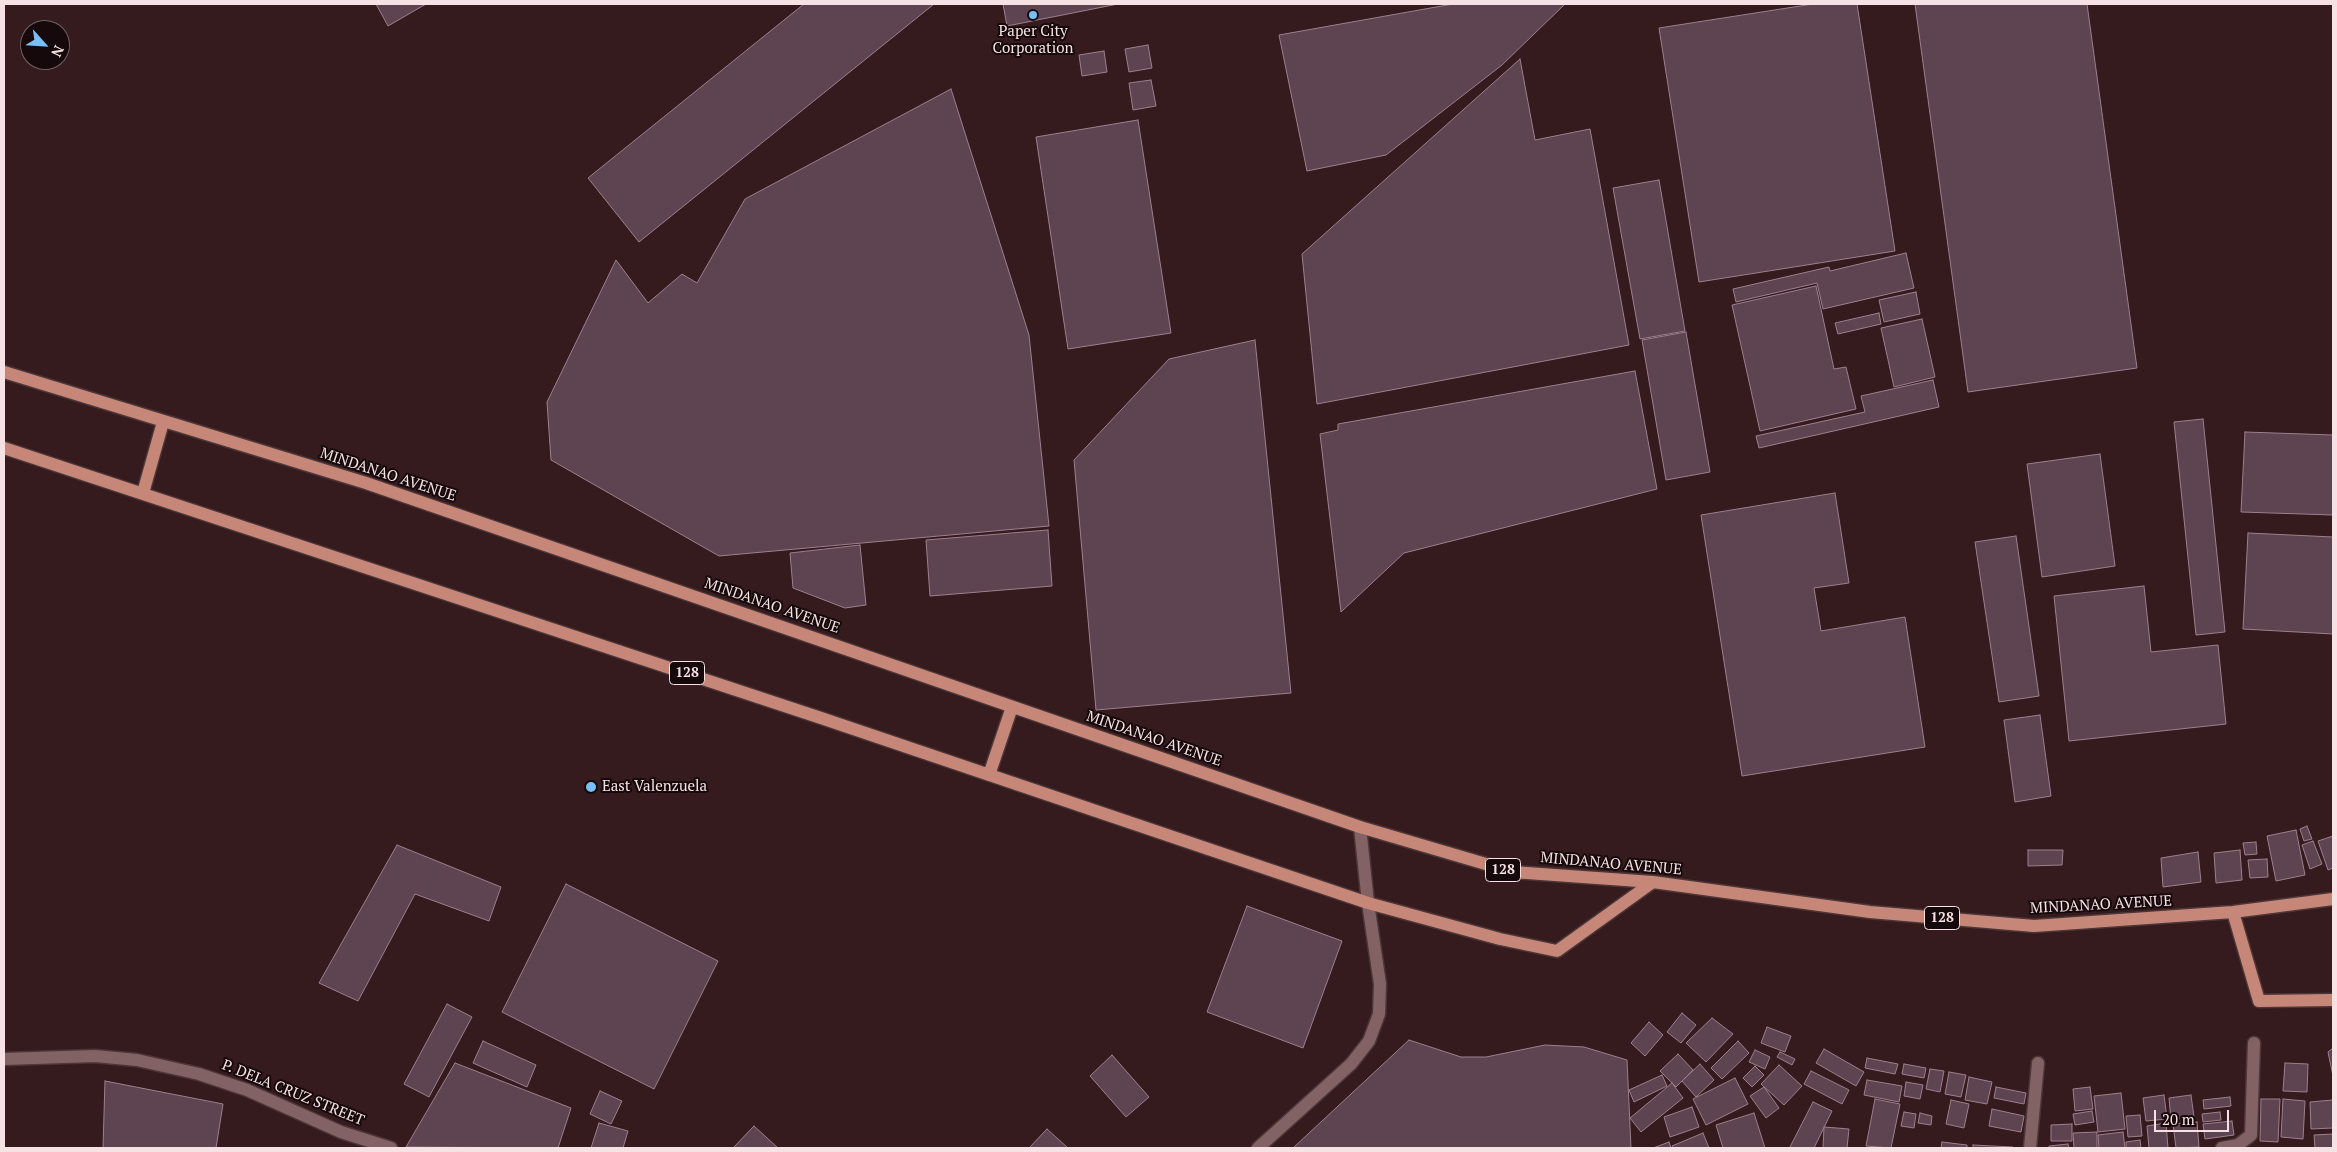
<!DOCTYPE html>
<html>
<head>
<meta charset="utf-8">
<style>
  body { margin:0 }
  #map { position:relative; width:2337px; height:1152px; overflow:hidden; background:#361b1e; font-family:"PT Serif",serif }
  canvas { display:block }
  .frame { position:absolute; inset:0; border:5px solid #f6e2e4; pointer-events:none }
  .north { position:absolute; left:20px; top:20px; width:50px; height:50px; box-sizing:border-box; background:#16090b; border:1px solid #706062; border-radius:50%; rotate:116deg; font-size:14px; font-weight:700; line-height:20px; text-align:center; color:#f6e2e4 }
  .north::after { content:''; display:block; margin:auto; width:18px; height:22px; background:#77bff7; clip-path:polygon(50% 0,100% 100%,50% 72%,0 100%) }
  .scale { position:absolute; left:2154px; top:1110px; width:75px; height:22px; box-sizing:border-box; border:2px solid #f6e2e4; border-top:0; padding-left:6px; font-size:15px; line-height:18px; white-space:nowrap; color:#f6e2e4; -webkit-text-stroke:4px #16090b; paint-order:stroke }
</style>
</head>
<body>
<div id="map">
<canvas width="2337" height="1152"></canvas>
<div class="frame"></div>
<div class="north">N</div>
<div class="scale">20 m</div>
</div>
<script>
const ctx = document.querySelector('canvas').getContext('2d');
ctx.lineJoin = 'round';
function fillPath(path, color) {
  ctx.fillStyle = color;
  ctx.fill(path, 'evenodd');
}
function toPath(rows) {
  const path = new Path2D();
  for (const r of rows) {
    path.moveTo(r[0], r[1]);
    for (let i = 2; i < r.length; i += 2) path.lineTo(r[i], r[i + 1]);
  }
  return path;
}
function strokePath(path, color, width, dash) {
  ctx.strokeStyle = color;
  ctx.lineWidth = width;
  ctx.lineCap = dash ? 'butt' : 'round';
  ctx.setLineDash(dash || []);
  ctx.stroke(path);
}
function drawText(font, color, halo, rows, align = 'center') {
  ctx.font = font + ' "PT Serif",serif';
  ctx.lineWidth = 4;
  ctx.setLineDash([]);
  ctx.textBaseline = 'middle';
  ctx.strokeStyle = halo;
  ctx.fillStyle = color;
  for (const [text, x, y, turn = 0] of rows) {
    ctx.save();
    ctx.translate(x, y);
    ctx.rotate((+turn || 0) * Math.PI / 180);
    ctx.textAlign = isNaN(turn) ? turn : align;
    if (halo) ctx.strokeText(text, 0, 0);
    ctx.fillText(text, 0, 0);
    ctx.restore();
  }
}
const building = toPath([
  [376,4,426,4,388,26,376,4],
  [804,4,934,4,639,242,588,178,804,4],
  [1003,4,1118,4,1007,26,1003,4],
  [1453,4,1565,4,1502,65,1386,155,1307,171,1279,35,1453,4],
  [1813,4,1857,4,1895,251,1699,282,1659,28,1813,4],
  [1915,4,2087,4,2137,368,1968,392,1915,4],
  [1148,45,1152,68,1129,72,1125,49,1148,45],
  [1104,51,1107,72,1082,76,1079,55,1104,51],
  [1520,59,1535,140,1590,129,1629,345,1317,404,1302,254,1520,59],
  [1151,80,1156,106,1133,110,1129,83,1151,80],
  [951,89,1029,335,1049,526,719,556,551,460,547,402,616,260,648,303,682,274,697,283,745,199,951,89],
  [1138,120,1171,333,1068,349,1036,137,1138,120],
  [1659,180,1685,331,1640,339,1613,188,1659,180],
  [1906,253,1914,288,1823,309,1817,283,1736,302,1733,289,1829,267,1830,271,1906,253],
  [1816,286,1834,369,1846,367,1856,409,1760,431,1732,305,1816,286],
  [1916,292,1920,314,1884,322,1879,300,1916,292],
  [1879,313,1881,324,1838,334,1835,323,1879,313],
  [1922,319,1935,377,1894,387,1881,328,1922,319],
  [1686,332,1710,472,1666,480,1642,340,1686,332],
  [1255,340,1291,693,1096,710,1074,460,1169,359,1255,340],
  [1635,371,1657,489,1404,553,1341,612,1320,434,1338,430,1338,424,1635,371],
  [1933,380,1939,407,1759,448,1756,436,1865,412,1861,396,1933,380],
  [2203,419,2225,632,2196,635,2174,422,2203,419],
  [2245,432,2333,435,2333,515,2241,512,2245,432],
  [2100,454,2115,566,2042,577,2027,464,2100,454],
  [1835,493,1849,583,1814,588,1821,631,1905,617,1925,747,1742,776,1701,515,1835,493],
  [1048,530,1052,586,930,596,926,540,1048,530],
  [2248,533,2333,537,2333,634,2243,629,2248,533],
  [2016,536,2039,696,1999,702,1975,542,2016,536],
  [860,545,866,605,845,608,793,588,790,553,860,545],
  [2144,586,2151,652,2218,645,2226,724,2069,741,2054,596,2144,586],
  [2040,715,2051,796,2015,802,2004,720,2040,715],
  [2307,826,2312,839,2304,841,2300,829,2307,826],
  [2296,830,2305,875,2276,881,2267,836,2296,830],
  [2333,836,2333,868,2328,870,2318,841,2333,836],
  [2313,841,2322,864,2310,869,2302,845,2313,841],
  [2256,842,2257,854,2245,855,2243,843,2256,842],
  [397,845,501,887,489,921,415,894,358,1001,319,983,397,845],
  [2028,850,2063,850,2062,865,2028,866,2028,850],
  [2240,850,2242,880,2216,883,2214,853,2240,850],
  [2198,852,2201,882,2163,887,2161,858,2198,852],
  [2267,859,2268,877,2250,878,2248,860,2267,859],
  [566,884,718,961,654,1089,502,1012,566,884],
  [1247,906,1342,941,1303,1048,1207,1012,1247,906],
  [447,1004,472,1017,429,1097,404,1084,447,1004],
  [1682,1013,1696,1025,1681,1043,1667,1032,1682,1013],
  [1712,1018,1733,1034,1706,1062,1686,1043,1712,1018],
  [1649,1022,1663,1035,1645,1056,1631,1043,1649,1022],
  [1767,1027,1791,1036,1785,1052,1761,1043,1767,1027],
  [1409,1040,1461,1057,1486,1057,1545,1045,1584,1047,1627,1060,1631,1148,1293,1148,1409,1040],
  [483,1041,536,1065,527,1087,473,1063,483,1041],
  [1738,1041,1749,1053,1722,1079,1711,1068,1738,1041],
  [2333,1048,2333,1076,2328,1052,2333,1048],
  [1824,1049,1864,1072,1856,1086,1816,1063,1824,1049],
  [1755,1050,1770,1057,1765,1069,1749,1062,1755,1050],
  [1780,1052,1795,1059,1792,1065,1777,1057,1780,1052],
  [1678,1054,1693,1070,1676,1087,1660,1071,1678,1054],
  [1112,1055,1149,1097,1126,1117,1090,1076,1112,1055],
  [1867,1058,1898,1064,1895,1074,1865,1068,1867,1058],
  [455,1063,571,1108,558,1148,406,1147,455,1063],
  [2285,1063,2308,1064,2307,1092,2283,1091,2285,1063],
  [1700,1064,1714,1080,1696,1097,1682,1081,1700,1064],
  [1904,1064,1926,1068,1924,1078,1902,1074,1904,1064],
  [1779,1065,1802,1086,1784,1105,1761,1084,1779,1065],
  [1755,1066,1764,1075,1752,1087,1743,1078,1755,1066],
  [1930,1069,1944,1071,1940,1092,1926,1089,1930,1069],
  [1811,1071,1849,1090,1842,1104,1804,1084,1811,1071],
  [1949,1072,1966,1075,1961,1097,1945,1094,1949,1072],
  [1662,1075,1667,1086,1634,1102,1629,1090,1662,1075],
  [1969,1077,1992,1082,1987,1104,1965,1100,1969,1077],
  [1735,1078,1748,1104,1706,1125,1693,1099,1735,1078],
  [1867,1080,1902,1086,1899,1102,1864,1095,1867,1080],
  [105,1081,223,1104,216,1148,103,1148,105,1081],
  [1906,1082,1923,1085,1920,1099,1904,1096,1906,1082],
  [1672,1083,1683,1098,1641,1132,1630,1118,1672,1083],
  [1764,1087,1779,1108,1766,1118,1750,1096,1764,1087],
  [1996,1087,2026,1093,2024,1104,1994,1098,1996,1087],
  [2090,1087,2093,1109,2075,1111,2073,1089,2090,1087],
  [600,1091,622,1101,611,1124,590,1114,600,1091],
  [2121,1093,2125,1129,2098,1132,2094,1096,2121,1093],
  [2164,1095,2167,1119,2146,1121,2143,1098,2164,1095],
  [2191,1095,2194,1117,2171,1120,2169,1098,2191,1095],
  [2230,1097,2231,1106,2204,1109,2203,1100,2230,1097],
  [1875,1099,1900,1104,1891,1148,1866,1146,1875,1099],
  [2261,1099,2280,1099,2278,1142,2260,1141,2261,1099],
  [2283,1099,2305,1101,2303,1139,2281,1137,2283,1099],
  [1951,1100,1969,1104,1964,1128,1946,1124,1951,1100],
  [2333,1100,2333,1128,2311,1129,2310,1102,2333,1100],
  [1813,1102,1832,1111,1814,1148,1793,1148,1790,1147,1813,1102],
  [1692,1107,1699,1127,1670,1137,1664,1117,1692,1107],
  [1992,1109,2024,1116,2021,1132,1989,1126,1992,1109],
  [2092,1111,2094,1122,2075,1125,2073,1114,2092,1111],
  [1904,1112,1916,1114,1914,1128,1901,1126,1904,1112],
  [2220,1112,2221,1120,2203,1122,2202,1114,2220,1112],
  [1754,1113,1765,1148,1723,1148,1716,1125,1754,1113],
  [1920,1113,1932,1116,1931,1125,1918,1123,1920,1113],
  [2140,1115,2142,1136,2128,1137,2126,1116,2140,1115],
  [2232,1121,2234,1135,2205,1139,2203,1124,2232,1121],
  [2197,1122,2199,1147,2176,1148,2173,1124,2197,1122],
  [599,1123,628,1131,623,1148,591,1148,599,1123],
  [2166,1123,2168,1148,2149,1148,2147,1126,2166,1123],
  [2072,1124,2072,1141,2051,1141,2051,1125,2072,1124],
  [754,1126,778,1148,733,1148,754,1126],
  [1824,1127,1849,1129,1847,1148,1823,1148,1824,1127],
  [1047,1129,1068,1148,1029,1148,1047,1129],
  [2097,1132,2097,1148,2074,1148,2073,1133,2097,1132],
  [2123,1132,2125,1148,2099,1148,2098,1135,2123,1132],
  [1703,1133,1709,1148,1673,1148,1672,1146,1703,1133],
  [2333,1134,2333,1148,2315,1148,2314,1135,2333,1134],
  [2140,1140,2141,1148,2126,1148,2126,1142,2140,1140],
  [1669,1142,1671,1148,1653,1148,1669,1142],
  [1942,1142,1967,1145,1967,1148,1941,1148,1942,1142],
  [2068,1144,2069,1148,2049,1148,2049,1146,2068,1144],
  [1973,1145,2013,1147,2013,1148,1973,1148,1973,1145]
]);
fillPath(building, '#5e4351');
strokePath(building, '#9e7f8f', 1);
const minor = toPath([
  [4,1059,95,1056,137,1060,199,1074,247,1090,341,1132,391,1148],
  [1258,1148,1351,1064,1369,1041,1379,1014,1380,984,1368,903,1360,827],
  [2030,1148,2038,1063],
  [2222,1148,2238,1145,2251,1135,2254,1043]
]);
const major = toPath([
  [4,372,366,483,1360,827,1513,872,1653,882,1870,912,2034,926,2233,912,2333,899],
  [4,448,821,718,1368,903,1500,939,1557,951,1653,882],
  [143,493,163,422],
  [989,775,1012,707],
  [2233,912,2259,1001,2333,1000]
]);
strokePath(minor, '#4c3638', 15);
strokePath(major, '#4c3638', 15);
strokePath(minor, '#836265', 12);
strokePath(major, '#c68779', 12);
for (const [x, y, r, color] of [
  [1033,15,5,"#77bff7"],
  [591,787,6,"#77bff7"]
]) {
  const dot = new Path2D();
  dot.arc(x, y, r, 0, 2 * Math.PI);
  ctx.fillStyle = color;
  ctx.fill(dot);
  strokePath(dot, '#16090b', 2);
}
for (const [x, y, w] of [
  [687,673,35],
  [1503,870,35],
  [1942,918,35]
]) {
  const box = new Path2D();
  box.roundRect(x - w / 2, y - 11.5, w, 23, 4);
  ctx.fillStyle = '#16090b';
  ctx.fill(box);
  strokePath(box, '#f6e2e4', 1);
}
drawText('bold 14px', '#f6e2e4', null, [
  ["128",687,673],
  ["128",1503,870],
  ["128",1942,918]
]);
drawText('15px', '#f6e2e4', '#16090b', [
  ["Paper City",1033,32],
  ["Corporation",1033,49],
  ["East Valenzuela",602,787,"left"]
]);
drawText('15px', '#f6e2e4', '#16090b', [
  ["MINDANAO AVENUE",388,475,18],
  ["MINDANAO AVENUE",772,606,19],
  ["MINDANAO AVENUE",1154,739,19],
  ["MINDANAO AVENUE",1611,864,5],
  ["MINDANAO AVENUE",2101,905,-3],
  ["P. DELA CRUZ STREET",293,1093,22]
]);
</script>
</body>
</html>
